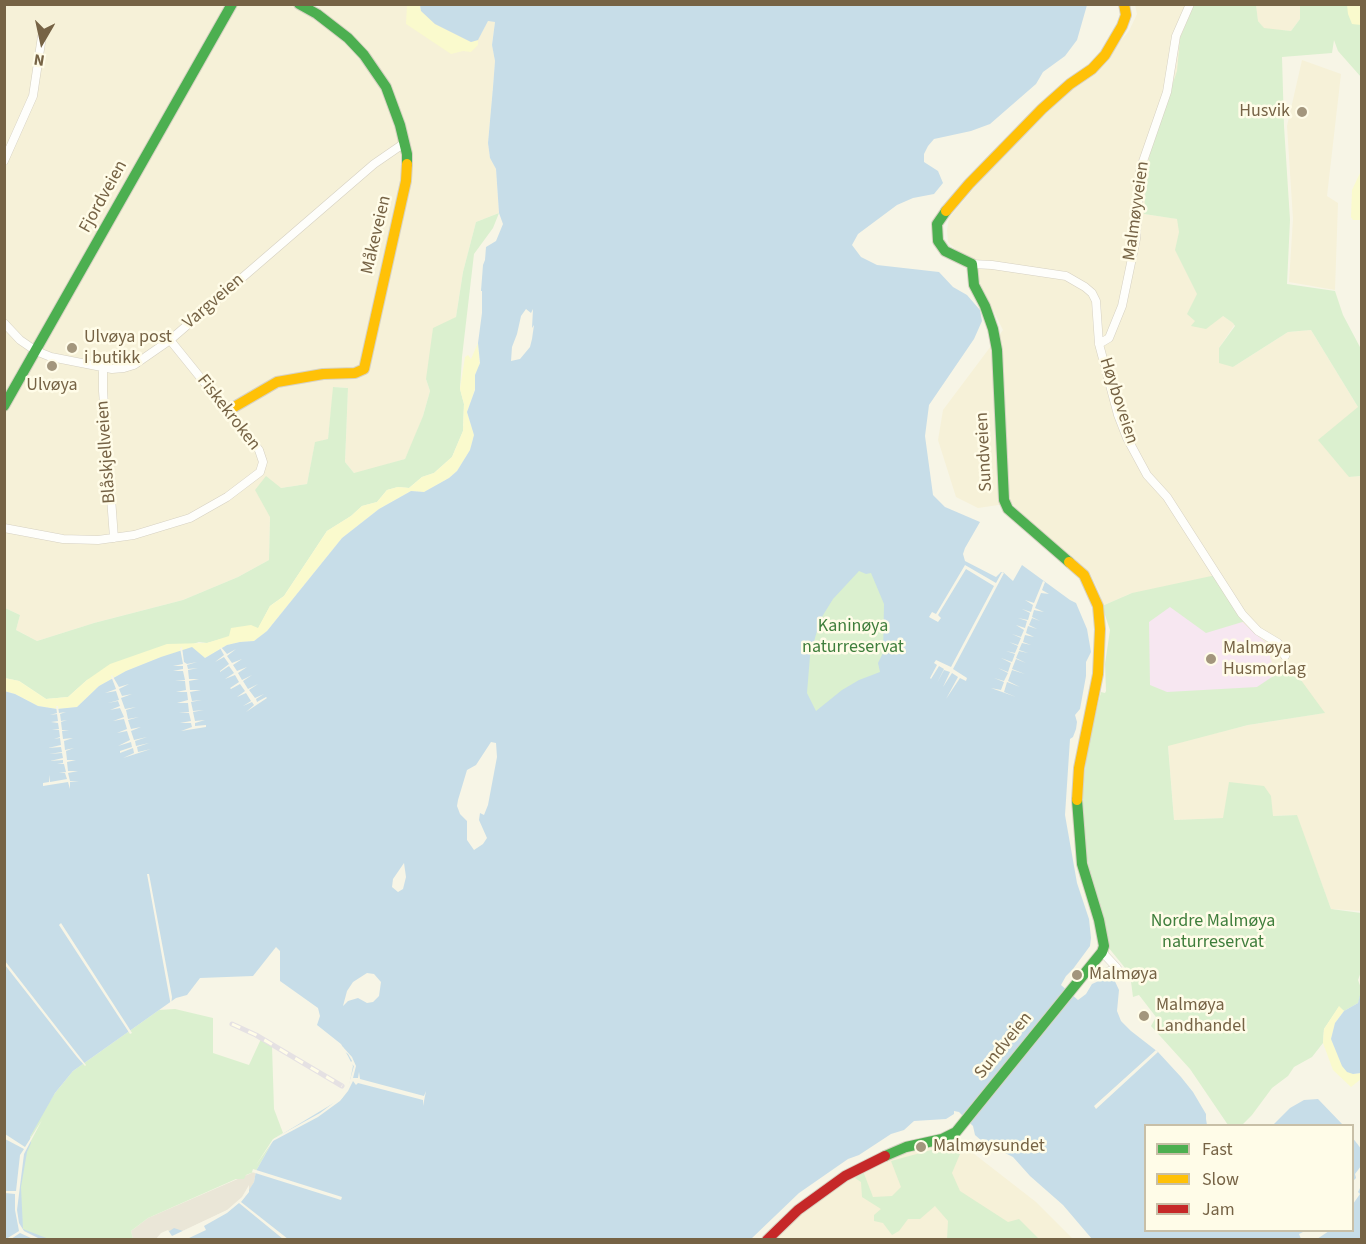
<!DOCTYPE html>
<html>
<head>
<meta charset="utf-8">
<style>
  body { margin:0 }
  #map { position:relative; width:1366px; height:1244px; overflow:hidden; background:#f7f5e6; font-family:"Source Sans 3",sans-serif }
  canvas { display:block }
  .frame { position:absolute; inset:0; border:6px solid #766345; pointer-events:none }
  .legend { position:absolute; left:1144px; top:1124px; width:210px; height:108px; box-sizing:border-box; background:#fffce8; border:2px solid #c8bfa7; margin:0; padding:8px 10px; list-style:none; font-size:18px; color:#766345 }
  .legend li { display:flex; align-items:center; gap:12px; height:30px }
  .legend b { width:30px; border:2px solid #c8bfa7 }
  .north { position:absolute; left:12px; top:12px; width:60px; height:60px; -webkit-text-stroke:4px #fffce8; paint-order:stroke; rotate:189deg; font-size:16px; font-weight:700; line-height:24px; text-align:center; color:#766345 }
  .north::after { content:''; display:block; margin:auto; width:21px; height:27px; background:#766345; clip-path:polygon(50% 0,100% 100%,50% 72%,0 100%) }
</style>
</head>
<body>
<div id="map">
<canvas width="1366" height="1244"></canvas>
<div class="frame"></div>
<ul class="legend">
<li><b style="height:8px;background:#4caf50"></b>Fast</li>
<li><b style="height:8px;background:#ffc107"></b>Slow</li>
<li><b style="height:8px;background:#c62828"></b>Jam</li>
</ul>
<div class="north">N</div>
</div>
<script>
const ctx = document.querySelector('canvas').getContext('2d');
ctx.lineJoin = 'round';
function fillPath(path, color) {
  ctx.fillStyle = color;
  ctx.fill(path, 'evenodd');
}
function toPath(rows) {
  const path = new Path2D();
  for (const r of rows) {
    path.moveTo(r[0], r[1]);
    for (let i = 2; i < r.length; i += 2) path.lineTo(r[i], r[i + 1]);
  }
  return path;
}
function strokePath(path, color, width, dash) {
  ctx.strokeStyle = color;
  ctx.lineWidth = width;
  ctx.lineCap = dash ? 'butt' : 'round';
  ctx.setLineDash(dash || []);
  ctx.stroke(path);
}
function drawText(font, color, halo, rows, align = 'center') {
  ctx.font = font + ' "Source Sans 3",sans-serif';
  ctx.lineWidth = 5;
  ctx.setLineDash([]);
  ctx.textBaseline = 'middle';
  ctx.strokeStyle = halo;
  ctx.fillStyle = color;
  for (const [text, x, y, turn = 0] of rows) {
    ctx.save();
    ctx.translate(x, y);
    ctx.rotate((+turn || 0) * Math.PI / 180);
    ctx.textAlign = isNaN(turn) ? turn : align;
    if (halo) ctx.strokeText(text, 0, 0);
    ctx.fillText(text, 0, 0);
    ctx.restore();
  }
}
fillPath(toPath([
  [303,4,317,10,321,5,420,5,421,11,478,39,488,21,495,22,492,44,495,61,493,87,488,143,490,158,496,169,499,213,476,222,463,272,456,317,426,379,430,391,423,416,412,445,405,459,355,474,345,462,348,388,334,387,328,439,315,443,307,484,281,488,270,517,269,560,238,577,183,600,94,623,37,641,16,630,20,615,5,608,5,5],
  [1135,5,1199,5,1144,214,1185,220,1223,316,1235,324,1219,348,1233,367,1288,332,1311,330,1358,407,1349,477,1361,476,1361,911,1331,909,1296,815,1174,820,1168,745,1248,725,1324,713,1257,687,1132,593,1102,606,1100,593,1090,573,1022,515,1012,503,978,508,956,497,938,440,943,410,1003,330,969,262,948,242,947,230,949,218,1004,153,1079,83,1089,77,1129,31,1137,14],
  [1256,5,1300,5,1300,19,1291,31,1264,29,1258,21],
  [1302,60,1341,74,1327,196,1338,203,1335,290,1289,282,1293,219,1287,126],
  [943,1144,973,1153,1036,1202,1073,1239,772,1240,810,1205,863,1171,906,1152]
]), '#f6f1d8');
fillPath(toPath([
  [256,1171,254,1182,245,1198,232,1208,183,1231,158,1239,133,1239,131,1231,148,1218]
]), '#eae6d7');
fillPath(toPath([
  [1214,577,1240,620,1266,643,1276,676,1271,687,1151,695,1120,601]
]), '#f7e7f1');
fillPath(toPath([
  [1194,5,1256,5,1258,21,1264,28,1291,31,1300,19,1300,5,1361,5,1361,77,1338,51,1334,40,1332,53,1282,57,1284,126,1290,220,1287,284,1335,291,1343,315,1361,349,1361,476,1349,477,1318,440,1358,407,1311,330,1288,332,1233,367,1219,363,1219,348,1235,326,1233,323,1223,316,1206,329,1191,326,1195,321,1187,314,1197,294,1175,250,1179,232,1177,219,1144,214,1146,182,1143,180,1148,168,1150,150,1177,71,1180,38],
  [499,213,493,228,474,254,462,357,460,389,464,404,463,431,452,457,434,473,422,477,409,488,398,487,387,490,377,502,362,506,351,516,327,531,284,596,270,606,258,629,207,643,199,642,87,680,68,697,46,699,19,681,5,678,5,608,20,615,16,630,37,641,94,623,183,600,238,577,269,560,270,517,255,490,266,476,281,488,307,484,315,442,328,439,333,387,348,388,345,462,354,473,405,459,423,416,430,391,426,379,433,328,456,317,463,272,476,222],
  [799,537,939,560,834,770,749,630],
  [1216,575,1249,620,1206,633,1170,607,1149,622,1150,685,1167,692,1257,687,1290,665,1325,713,1248,725,1168,746,1174,820,1223,818,1229,782,1264,786,1271,796,1273,816,1297,815,1331,909,1361,913,1362,969,1358,980,1362,991,1358,1003,1344,1011,1339,1007,1324,1029,1323,1043,1312,1057,1294,1067,1288,1076,1272,1088,1252,1115,1243,1124,1234,1125,1228,1125,1190,1069,1151,1026,1156,1017,1139,995,1133,997,1130,974,1108,947,1090,874,1083,837,1082,799,1087,750,1101,692,1105,693,1106,691,1105,664,1110,630,1102,606,1132,593],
  [175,1009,213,1018,213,1053,249,1065,261,1039,272,1046,274,1109,283,1133,274,1139,256,1171,246,1175,244,1179,236,1179,148,1218,131,1231,133,1239,40,1239,31,1236,22,1229,16,1186,30,1137,42,1113,55,1093,73,1071,159,1010],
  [942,1147,960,1154,952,1173,960,1191,1008,1222,1019,1219,1039,1239,947,1239,948,1221,935,1206,920,1219,908,1219,899,1231,892,1235,883,1223,874,1221,874,1215,881,1209,862,1197,861,1182,855,1178,863,1171,873,1197,892,1196,901,1187,891,1161]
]), '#dbf0cf');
fillPath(toPath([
  [407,5,420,5,421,11,435,24,471,42,478,40,478,45,471,52,463,51,451,54,406,24],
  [1347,5,1361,5,1361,25,1352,24,1348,14],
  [1361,171,1361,220,1353,220,1351,217,1352,190],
  [478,343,480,367,475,374,476,386,467,412,474,435,470,450,457,471,449,478,424,492,411,491,379,509,342,538,267,631,260,637,254,641,240,642,227,645,205,658,161,657,126,671,99,686,77,707,57,709,38,706,15,694,5,691,4,678,19,681,46,699,68,697,87,680,110,664,167,644,207,643,229,636,231,628,251,625,258,628,270,606,284,596,327,531,351,516,362,506,377,502,387,490,398,487,409,488,422,477,434,473,452,457,463,431,464,404,460,389,465,357,468,355,471,359],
  [1339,1006,1344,1011,1335,1023,1331,1039,1339,1057,1353,1074,1361,1073,1361,1079,1351,1087,1333,1070,1323,1043,1324,1029]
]), '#fafacd');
fillPath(toPath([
  [420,5,1087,5,1077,40,1065,56,1043,72,1036,84,990,124,971,131,934,139,928,146,924,154,924,162,938,171,943,183,934,194,913,198,897,205,858,234,852,245,861,257,877,265,939,272,953,287,967,295,980,310,982,321,974,339,929,405,925,436,933,495,945,507,980,522,965,548,963,554,965,561,996,577,1001,572,1003,572,1013,581,1022,565,1070,600,1076,603,1087,629,1091,652,1086,662,1086,676,1080,709,1075,715,1077,722,1076,729,1073,737,1070,739,1065,815,1077,883,1089,919,1091,938,1090,946,1073,969,1066,976,1061,985,1078,1000,1086,994,1092,984,1112,975,1119,990,1117,1011,1121,1021,1131,1031,1158,1052,1181,1077,1193,1092,1206,1114,1206,1119,1207,1125,1146,1126,1146,1230,1305,1231,1299,1234,1301,1239,1092,1239,1063,1205,1030,1176,1013,1157,983,1142,975,1135,973,1126,959,1112,954,1111,954,1114,946,1119,914,1121,904,1130,891,1134,859,1155,848,1159,799,1193,751,1239,158,1239,174,1228,183,1231,209,1220,232,1208,244,1198,254,1182,256,1171,274,1139,342,1098,349,1086,353,1066,348,1056,341,1044,317,1025,320,1016,318,1008,280,981,280,951,276,947,253,976,200,978,187,995,176,998,73,1071,55,1093,30,1137,31,1143,27,1152,21,1187,23,1229,49,1239,5,1239,4,691,15,694,38,706,57,709,77,707,99,686,126,671,161,657,192,647,205,658,227,645,240,642,254,641,267,631,342,538,379,509,411,491,424,492,449,478,457,471,470,450,474,435,467,412,475,390,475,375,480,363,478,343,482,313,482,291,481,291,483,265,485,260,486,247,496,241,503,224,499,213,496,169,490,158,488,143,493,87,495,61,492,45,495,22,488,21,478,40,471,42,435,24,421,11],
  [526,309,531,313,533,309,532,328,534,325,532,339,530,347,520,359,511,361,512,347,517,334,521,316],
  [859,571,866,574,871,573,884,604,883,653,878,663,880,672,859,680,842,690,816,711,807,693,810,656,820,620,833,599],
  [491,742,496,743,497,757,488,805,484,815,480,813,479,820,487,838,483,844,474,850,467,840,467,821,460,814,457,806,458,800,467,770,476,765],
  [404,863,406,877,403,889,398,892,392,887,393,879],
  [367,973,374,974,381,982,379,996,373,1002,367,1003,358,998,348,1001,343,1006,347,991,353,982],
  [1361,991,1361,1073,1353,1074,1347,1072,1342,1066,1331,1039,1335,1023,1344,1011,1358,1003],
  [1318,1099,1343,1125,1272,1126,1290,1108,1304,1100],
  [1352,1137,1362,1150,1361,1166,1355,1174,1356,1178,1353,1181],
  [1361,1186,1361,1239,1317,1239,1329,1231,1352,1230,1353,1204,1360,1194,1358,1192]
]), '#c7dde8');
fillPath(toPath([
  [965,565,996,583,1002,572,1004,573,953,669,967,678,966,681,960,678,946,699,958,677,952,673,943,687,950,672,944,670,937,683,944,669,939,666,931,679,930,678,937,665,934,663,936,660,951,667,994,586,966,569,938,615,941,618,938,622,929,617,932,612,936,614],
  [1043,581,1045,582,1042,590,1049,594,1041,593,1035,608,1044,612,1034,610,1032,617,1040,621,1032,618,1029,625,1037,629,1028,626,1026,633,1034,637,1025,635,1023,642,1031,645,1022,643,1019,650,1028,653,1019,651,1016,658,1026,663,1016,659,1012,669,1025,674,1012,670,1008,681,1020,687,1007,682,1004,692,1016,697,991,688,1001,690,1004,682,994,678,1004,681,1008,673,998,668,1008,672,1011,663,1001,658,1012,662,1015,654,1006,651,1015,653,1018,646,1009,642,1018,645,1021,638,1012,634,1021,637,1024,630,1016,625,1025,628,1027,621,1018,618,1028,620,1030,613,1022,609,1031,612,1033,605,1025,600,1034,603],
  [182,647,184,662,187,664,197,662,187,665,188,669,198,668,188,670,189,679,199,679,189,681,190,690,201,690,190,692,192,701,202,700,191,702,193,711,204,710,193,712,195,721,205,720,195,723,195,726,206,725,206,727,181,731,192,727,191,723,180,723,191,721,189,713,179,713,189,712,188,703,177,703,188,700,187,692,176,692,186,690,185,681,175,681,185,680,183,671,173,671,183,669,183,666,173,666,183,664,180,648],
  [221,647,227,654,236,649,227,656,232,663,242,659,233,665,237,671,247,667,238,673,242,680,252,675,243,681,248,689,258,684,249,690,255,698,264,694,256,699,257,702,266,697,267,698,246,712,254,705,252,702,243,706,251,701,246,693,237,697,245,691,240,684,231,689,230,688,239,682,235,675,225,679,234,673,229,666,220,672,220,671,229,664,224,657,215,662,224,655,220,648],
  [112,675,119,687,129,684,119,689,122,696,132,694,121,698,125,709,136,707,126,710,128,719,139,717,128,720,131,729,141,727,131,731,134,740,147,737,135,741,136,746,149,743,137,747,138,752,151,749,123,758,134,753,133,748,120,753,120,751,132,747,131,742,118,746,130,740,127,731,117,733,127,729,124,719,113,721,124,717,120,708,110,710,120,706,118,701,108,703,119,700,116,691,105,693,116,689,111,676],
  [56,706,58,706,59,713,66,712,60,714,61,721,67,720,61,722,62,730,69,730,62,731,63,739,73,738,64,741,65,750,74,748,66,751,67,760,76,760,67,762,68,771,78,771,68,773,70,781,79,781,70,782,70,789,68,782,43,786,43,783,49,782,49,775,50,782,67,779,65,773,59,773,66,772,64,764,57,764,63,763,63,760,50,761,63,758,62,753,49,754,62,752,61,747,48,748,61,745,60,738,54,739,60,737,59,730,52,730,59,729,58,723,51,722,58,721,57,714,50,715,57,713],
  [147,874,149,874,172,997,171,1006],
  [61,923,127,1025,132,1033,130,1034,59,925],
  [5,961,79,1056,86,1065,85,1066,77,1057,5,965],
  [332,1042,343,1047,352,1057,356,1066,353,1078,358,1078,359,1072,360,1079,424,1096,426,1091,423,1106,423,1100,358,1083,356,1085,353,1081,348,1091,340,1101,318,1117,273,1141,256,1165,273,1139,320,1113,340,1098,348,1087,354,1066,350,1063,352,1061,348,1054],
  [1156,1050,1158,1052,1096,1109,1094,1106],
  [42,1120,24,1154,17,1210,19,1223,24,1231,40,1239,33,1239,20,1233,11,1239,6,1239,19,1231,15,1210,15,1194,5,1193,5,1191,16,1191,20,1155,24,1149,5,1139,5,1134,25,1147],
  [253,1169,342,1197,341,1200,252,1172],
  [249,1185,249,1192,241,1202,288,1239,283,1239,239,1203,227,1213,204,1226,206,1230,187,1239,155,1240,161,1233,168,1230,172,1236,227,1210,242,1197]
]), '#f7f5e6');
const street = toPath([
  [4,161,33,96,42,36],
  [972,264,992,265,1066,276,1085,287,1092,293,1096,301,1099,344,1118,415,1127,438,1147,475,1167,497,1242,614,1258,631,1278,643,1285,656],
  [4,323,20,340,36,351,51,357,112,369,124,368,134,365,170,340,374,164,403,144],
  [1099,344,1109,338,1122,306,1136,239,1140,170,1167,92,1176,36,1190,4],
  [103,366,103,391,114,538],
  [4,528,63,539,98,540,134,535,190,518,227,497,260,472,263,462,259,450,170,340],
  [1085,974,1100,975,1117,968,1102,952]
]);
const fast = toPath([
  [299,4,317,14,348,38,364,55,386,87,400,125,407,154,407,164],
  [946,211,937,224,938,241,945,251,972,264,974,285,985,306,993,329,997,350,1004,500,1008,509,1069,562],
  [4,406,232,4],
  [885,1156,906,1147,942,1139,956,1132,1102,952,1104,946,1099,920,1082,864,1077,800]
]);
const slow = toPath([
  [946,211,969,184,1042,109,1070,84,1092,69,1105,55,1122,26,1126,15,1124,4],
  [229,410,277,382,323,374,355,373,364,369,406,181,407,164],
  [1069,562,1084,575,1098,606,1100,629,1098,674,1079,768,1077,800]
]);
const jam = toPath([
  [767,1240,798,1210,845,1176,885,1156]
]);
strokePath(street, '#d6d1c2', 9);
strokePath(fast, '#d7d2c3', 12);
strokePath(slow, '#d7d2c3', 12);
strokePath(jam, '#d7d2c3', 12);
strokePath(street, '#fefefb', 8);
strokePath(fast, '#4caf50', 10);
strokePath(slow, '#ffc107', 10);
strokePath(jam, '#c62828', 10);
const rail = toPath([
  [232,1024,256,1035,342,1086]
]);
strokePath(rail, '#e5e1e3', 5);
strokePath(rail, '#fffce8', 3, [9]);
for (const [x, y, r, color] of [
  [1302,112,6,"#a3967d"],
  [72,348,6,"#a3967d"],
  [52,366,6,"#a3967d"],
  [1211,659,6,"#a3967d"],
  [1077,975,6,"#a3967d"],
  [1144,1016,6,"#a3967d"],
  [921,1147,6,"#a3967d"]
]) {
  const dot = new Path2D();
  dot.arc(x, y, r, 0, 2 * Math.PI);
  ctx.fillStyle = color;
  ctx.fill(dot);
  strokePath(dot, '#fffce8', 2);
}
drawText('18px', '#766345', '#fffce8', [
  ["Husvik",1290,112,"right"],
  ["Ulvøya post",84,338],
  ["i butikk",84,359],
  ["Ulvøya",52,386,"center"],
  ["Malmøya",1223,649],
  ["Husmorlag",1223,670],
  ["Malmøya",1089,975],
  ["Malmøya",1156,1006],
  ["Landhandel",1156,1027],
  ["Malmøysundet",933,1147]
], 'left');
drawText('18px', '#766345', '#fffce8', [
  ["Fjordveien",104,197,-61],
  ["Malmøyveien",1137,211,-82],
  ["Måkeveien",377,235,-77],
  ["Vargveien",214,302,-41],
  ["Høyboveien",1118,401,72],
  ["Fiskekroken",228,413,52],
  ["Blåskjellveien",107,452,-94],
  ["Sundveien",985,452,-93],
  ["Sundveien",1004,1046,-51]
]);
drawText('18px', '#3f7e3c', '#fffce8', [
  ["Kaninøya",853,627],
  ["naturreservat",853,648],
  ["Nordre Malmøya",1213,922],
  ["naturreservat",1213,943]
]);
</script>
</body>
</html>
